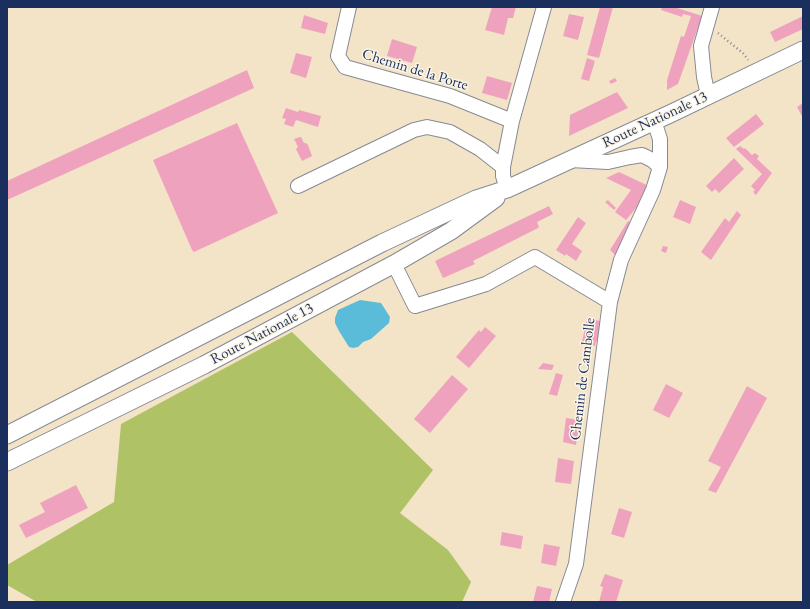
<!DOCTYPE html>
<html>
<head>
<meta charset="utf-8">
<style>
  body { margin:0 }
  #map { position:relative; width:810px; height:609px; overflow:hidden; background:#f3e4c8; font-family:"EB Garamond",serif }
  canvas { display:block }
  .frame { position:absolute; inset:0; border:8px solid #1b2f5e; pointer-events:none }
</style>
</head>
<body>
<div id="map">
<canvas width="810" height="609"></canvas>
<div class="frame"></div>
</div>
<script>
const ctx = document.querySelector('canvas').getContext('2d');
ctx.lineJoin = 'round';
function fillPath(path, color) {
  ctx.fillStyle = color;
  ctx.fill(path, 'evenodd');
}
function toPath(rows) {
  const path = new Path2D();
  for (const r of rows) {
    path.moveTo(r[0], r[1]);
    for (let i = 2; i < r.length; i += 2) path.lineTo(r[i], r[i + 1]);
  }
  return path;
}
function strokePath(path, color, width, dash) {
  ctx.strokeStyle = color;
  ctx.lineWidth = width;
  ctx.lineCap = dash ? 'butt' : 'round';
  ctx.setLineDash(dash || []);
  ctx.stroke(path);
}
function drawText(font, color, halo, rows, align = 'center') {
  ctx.font = font + ' "EB Garamond",serif';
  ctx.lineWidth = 3;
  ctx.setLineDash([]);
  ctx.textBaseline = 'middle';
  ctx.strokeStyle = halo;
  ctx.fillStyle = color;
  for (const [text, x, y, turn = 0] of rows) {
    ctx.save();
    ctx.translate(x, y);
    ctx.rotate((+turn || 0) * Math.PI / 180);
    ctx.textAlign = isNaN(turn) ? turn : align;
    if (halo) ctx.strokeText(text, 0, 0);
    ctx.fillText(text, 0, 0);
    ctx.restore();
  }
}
fillPath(toPath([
  [292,332,433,470,400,513,448,550,471,582,462,602,37,602,7,585,7,565,114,502,121,424]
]), '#afc266');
fillPath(toPath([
  [360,300,381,303,390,317,389,323,371,339,363,342,358,347,353,348,349,347,339,331,335,323,335,318,338,310]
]), '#5abcd8');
fillPath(toPath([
  [492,7,516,7,513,18,508,18,504,35,485,30],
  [600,7,613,7,599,58,587,55],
  [662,7,674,7,702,16,678,84,667,90,667,80,681,36,684,37,691,16,683,14,682,17,661,10],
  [569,14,584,17,578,40,563,36],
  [304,15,328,23,325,34,301,28],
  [803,16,803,29,775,42,770,32],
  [392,39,417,47,412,63,387,56],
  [296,53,312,57,306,78,290,73],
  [587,58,595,61,589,81,581,79],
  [247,70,254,88,7,200,7,181],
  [487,76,512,83,507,100,482,93],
  [615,78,617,81,611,84,609,81],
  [617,92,628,108,569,136,570,115],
  [803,103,803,118,797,107],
  [286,108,298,112,299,110,321,116,318,127,296,120,293,127,284,124,286,119,282,118],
  [756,114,764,124,734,147,726,138],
  [237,123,278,213,194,252,192,250,153,160],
  [300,137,301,137,304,143,306,143,308,145,312,156,302,161,296,149,298,147,294,139],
  [740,146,744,149,745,148,752,155,755,153,759,156,757,159,772,173,756,195,753,192,755,190,751,186,762,174,736,149],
  [734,158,744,169,719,193,715,189,712,192,706,186],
  [619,172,653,188,626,220,615,212,631,190,606,178],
  [608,200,616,208,614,210,605,202],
  [680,200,696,207,690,224,673,217],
  [549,206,553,214,537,222,539,227,538,228,473,261,475,264,443,278,435,261],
  [737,211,741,215,711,260,701,252,725,218,729,222],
  [578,217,586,223,572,244,582,251,576,261,566,254,565,256,556,250],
  [628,221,631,223,618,258,610,250],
  [663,246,668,247,666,253,661,251],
  [587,318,600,321,601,319,603,342,596,341,595,346,582,342],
  [485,327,496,336,469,368,456,357,479,330,481,332],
  [543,363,554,365,552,370,538,369],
  [556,373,563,375,557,396,549,394],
  [452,375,468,389,430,433,414,419],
  [666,384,683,393,669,418,653,410],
  [747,386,767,398,716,493,708,490,721,467,708,461],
  [566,418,580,420,576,445,563,442],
  [558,458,574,461,571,484,555,482],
  [76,485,88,508,26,538,19,525,45,512,40,503],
  [619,508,632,512,624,538,611,534],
  [502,532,523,536,521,549,500,545],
  [544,544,560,547,556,566,541,563],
  [605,574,623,580,616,602,599,602,603,587,600,586],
  [537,586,552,589,549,602,533,602]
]), '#efa2be');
const minor = toPath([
  [349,7,338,56,345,67,450,96,512,121],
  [708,95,704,77,701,46,712,7],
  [570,160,608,162,630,157,642,155,652,160,660,167],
  [298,186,414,130,427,127,450,132,480,149,503,167],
  [507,189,503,176,503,167,512,121,544,7],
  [394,264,415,306,486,284,535,257,610,302],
  [563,602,576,564,610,302,621,260,653,190,660,167,660,139,654,121]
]);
const major = toPath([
  [7,435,382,243,476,199,507,189,672,113,803,50],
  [7,462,204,365,394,264,451,231,496,198]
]);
strokePath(minor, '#878a93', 16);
strokePath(major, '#878a93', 19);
strokePath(toPath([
  [718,33,744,54,748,60]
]), '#878a93', 2.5, [1, 3]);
strokePath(minor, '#fff', 14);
strokePath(major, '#fff', 17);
drawText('15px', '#1b2f5e', '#fcf5e5', [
  ["Chemin de la Porte",415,70,17],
  ["Route Nationale 13",655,120,-25],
  ["Route Nationale 13",262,334,-28],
  ["Chemin de Cambolle",583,379,-83]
]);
</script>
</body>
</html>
